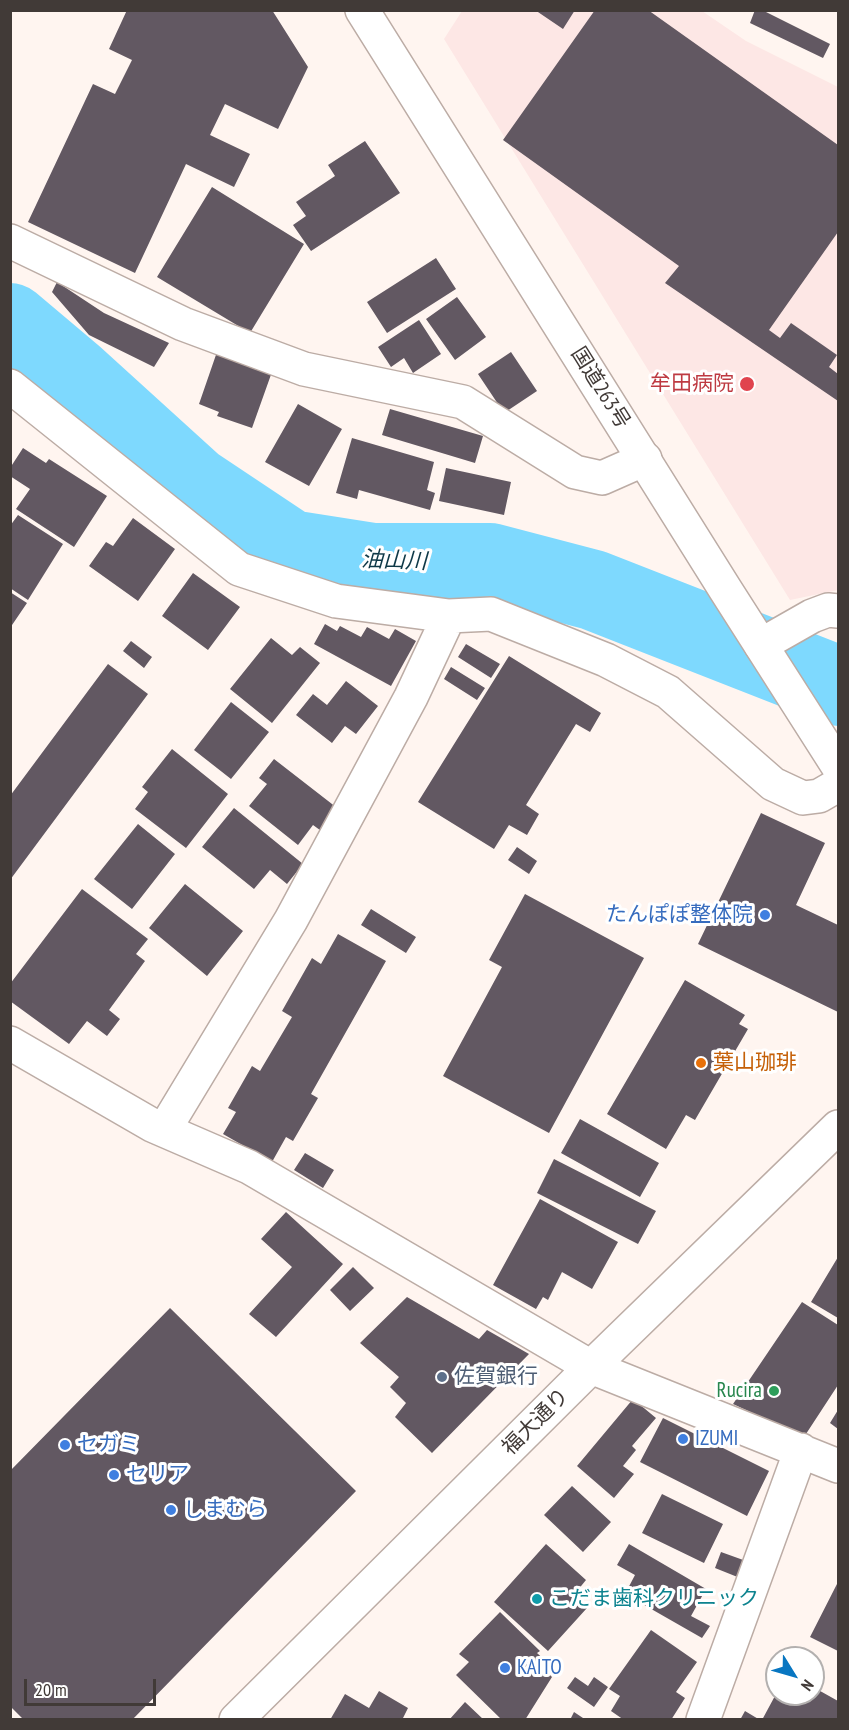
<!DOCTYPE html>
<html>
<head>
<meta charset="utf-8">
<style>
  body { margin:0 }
  #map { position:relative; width:849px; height:1730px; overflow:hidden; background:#fff5f0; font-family:"PT Sans Narrow",sans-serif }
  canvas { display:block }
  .frame { position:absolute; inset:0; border:12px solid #413a37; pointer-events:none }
  .north { position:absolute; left:765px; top:1646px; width:60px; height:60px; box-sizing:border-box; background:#fff; border:2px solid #b3b0af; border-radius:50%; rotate:127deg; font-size:16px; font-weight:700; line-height:24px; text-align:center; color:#413a37 }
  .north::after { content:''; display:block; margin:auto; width:21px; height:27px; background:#0876c1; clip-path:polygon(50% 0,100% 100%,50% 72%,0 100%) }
  .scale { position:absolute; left:24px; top:1679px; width:132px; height:27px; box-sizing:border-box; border:3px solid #413a37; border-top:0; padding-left:8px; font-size:18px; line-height:21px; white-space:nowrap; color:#413a37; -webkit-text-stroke:4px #fff; paint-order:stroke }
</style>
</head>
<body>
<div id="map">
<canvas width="849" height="1730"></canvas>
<div class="frame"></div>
<div class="north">N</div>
<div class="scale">20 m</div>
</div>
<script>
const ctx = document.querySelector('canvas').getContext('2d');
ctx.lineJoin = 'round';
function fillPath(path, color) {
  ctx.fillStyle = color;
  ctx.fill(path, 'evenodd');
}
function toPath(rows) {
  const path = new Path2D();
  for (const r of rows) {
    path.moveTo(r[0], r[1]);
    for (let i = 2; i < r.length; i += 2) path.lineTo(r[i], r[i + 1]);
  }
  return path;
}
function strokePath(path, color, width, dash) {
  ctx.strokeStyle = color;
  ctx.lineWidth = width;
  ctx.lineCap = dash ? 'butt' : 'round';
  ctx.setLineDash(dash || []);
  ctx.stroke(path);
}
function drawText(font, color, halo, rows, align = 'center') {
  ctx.font = font + ' "PT Sans Narrow","Noto Sans JP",sans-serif';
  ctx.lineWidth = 6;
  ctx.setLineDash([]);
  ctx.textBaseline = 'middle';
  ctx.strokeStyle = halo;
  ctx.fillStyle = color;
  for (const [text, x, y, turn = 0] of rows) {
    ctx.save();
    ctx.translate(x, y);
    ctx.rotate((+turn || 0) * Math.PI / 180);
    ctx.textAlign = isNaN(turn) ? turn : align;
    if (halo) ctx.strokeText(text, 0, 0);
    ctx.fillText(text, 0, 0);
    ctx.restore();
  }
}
fillPath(toPath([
  [462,11,702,11,746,41,838,87,838,590,790,600,444,39]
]), '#fde7e5');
strokePath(toPath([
  [10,323,74,377,194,486,290,550,373,563,490,563,593,590,838,686]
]), '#7ed9fe', 80);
fillPath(toPath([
  [127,10,272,10,308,67,278,129,225,104,210,135,250,154,234,187,186,164,135,273,28,222,93,84,115,94,132,60,109,49],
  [535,10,575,10,563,29],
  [595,10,648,10,838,145,838,232,769,330,780,338,791,323,837,355,829,367,838,374,838,401,665,283,679,266,503,140],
  [755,10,762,10,830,44,823,58,750,23],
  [365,141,400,193,311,251,293,225,306,216,296,202,335,176,328,165],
  [212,187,304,244,250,333,157,277],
  [436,258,456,289,387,333,367,302],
  [57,282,104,313,169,343,154,367,89,335,52,292],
  [457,297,486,337,455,360,426,319],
  [419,320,441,354,413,373,404,358,391,367,378,347],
  [218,349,273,369,252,428,217,416,219,412,199,404],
  [511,352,537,391,504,413,478,374],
  [298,404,342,429,309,486,265,462],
  [390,409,483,436,475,463,382,435],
  [352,438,434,462,427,490,435,493,430,510,359,490,357,499,336,493],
  [23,448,46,463,49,459,107,496,74,547,16,509,30,489,10,476,10,468],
  [446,468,511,482,504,515,439,501],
  [18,515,63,544,28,600,10,588,10,526],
  [133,518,175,549,138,601,89,566,106,542,113,546],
  [193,573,240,607,208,650,162,616],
  [10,592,27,603,10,628],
  [325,624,337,631,340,626,361,637,367,627,389,639,395,629,416,641,391,686,314,644],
  [271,638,292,655,300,647,320,663,272,723,230,689],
  [131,641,152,657,144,668,123,651],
  [466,644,500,664,491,678,458,657],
  [509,656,601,713,590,732,576,724,526,805,539,814,527,835,509,825,494,849,418,802],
  [108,664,148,694,10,880,10,796],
  [451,667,485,688,477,700,444,679],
  [346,681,378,706,356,734,345,726,332,743,296,715,313,694,327,705],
  [231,702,269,732,231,779,194,750],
  [172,749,228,794,186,848,135,809,148,792,142,787],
  [274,759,341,811,324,833,313,825,298,845,249,806,267,784,259,778],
  [234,808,303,864,287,884,270,870,254,889,202,847],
  [761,813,825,843,796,905,838,925,838,1012,698,944],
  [138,824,175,854,132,909,94,879],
  [517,847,537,861,529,874,508,860],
  [185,884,243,931,207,976,149,928],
  [82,889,148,939,136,954,145,961,109,1010,120,1019,107,1036,87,1021,69,1044,10,1001,10,984],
  [525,894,644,958,549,1133,443,1076,502,967,489,960],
  [371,909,416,937,406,953,361,925],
  [338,934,386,961,311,1094,318,1098,293,1141,286,1137,272,1162,223,1134,236,1112,228,1108,252,1066,260,1071,292,1017,282,1011,312,958,321,964],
  [685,980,745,1015,739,1024,748,1029,695,1120,686,1115,666,1149,607,1114],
  [580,1119,659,1163,640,1197,561,1153],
  [305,1153,334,1170,323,1188,294,1170],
  [554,1159,656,1211,638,1244,537,1193],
  [540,1199,618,1242,592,1289,562,1272,548,1300,543,1297,536,1309,493,1285],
  [286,1212,343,1264,276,1337,249,1314,292,1267,261,1239],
  [838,1257,838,1318,811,1302],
  [353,1267,374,1288,350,1311,330,1290],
  [407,1297,479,1339,487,1330,529,1354,432,1453,395,1417,406,1403,390,1387,399,1377,360,1343],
  [802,1302,838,1325,838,1385,804,1437,733,1404],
  [170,1308,356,1491,132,1720,24,1720,10,1706,10,1471],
  [633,1399,656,1418,632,1446,636,1450,623,1466,634,1474,614,1498,577,1466],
  [838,1410,838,1429,830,1423],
  [663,1418,769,1471,747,1516,640,1462],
  [572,1486,611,1522,583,1552,544,1515],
  [662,1494,723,1524,704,1563,642,1533],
  [546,1544,586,1580,573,1596,587,1608,548,1651,494,1602],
  [629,1544,706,1589,691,1616,710,1626,702,1638,625,1594,635,1575,617,1565],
  [721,1552,746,1561,740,1578,715,1568],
  [838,1582,838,1651,810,1637],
  [500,1612,540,1651,537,1653,550,1665,545,1670,552,1677,525,1720,502,1720,456,1675,469,1662,459,1654],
  [651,1630,697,1662,676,1692,685,1698,671,1720,624,1720,611,1711,620,1696,609,1689],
  [575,1677,588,1686,594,1677,608,1687,594,1707,567,1688],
  [813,1687,838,1701,838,1720,762,1720,776,1694,813,1694],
  [379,1691,408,1708,402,1720,330,1720,345,1694,369,1708],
  [465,1702,484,1720,449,1720],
  [745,1711,760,1720,740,1720],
  [574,1712,586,1720,570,1720]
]), '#625862');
const minor = toPath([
  [10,241,183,324,304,369,463,402,575,472,602,478,645,459],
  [10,386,239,569,336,601,449,616],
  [761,645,812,616,828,610,838,611],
  [10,1043,152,1125,249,1167,591,1367,838,1466],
  [164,1130,291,920,411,697,449,616,491,614,606,660,668,692,773,784,803,798,819,796,838,785],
  [236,1720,591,1367,838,1127],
  [703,1720,801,1450]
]);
const highway = toPath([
  [362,10,725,589,838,766]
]);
strokePath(minor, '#bcaca5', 36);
strokePath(highway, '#bcaca5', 36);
strokePath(minor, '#fff', 33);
strokePath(highway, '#fff', 33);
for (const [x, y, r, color] of [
  [747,384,8,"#e0444e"],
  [765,915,6,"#3f7fe0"],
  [701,1063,6,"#e8710a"],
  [442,1377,6,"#5c6f8a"],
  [774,1391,6,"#2e9e5b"],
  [683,1439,6,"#3f7fe0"],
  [65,1445,6,"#3f7fe0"],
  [114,1475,6,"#3f7fe0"],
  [171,1510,6,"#3f7fe0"],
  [537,1599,6,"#0f9aa8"],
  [505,1668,6,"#3f7fe0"]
]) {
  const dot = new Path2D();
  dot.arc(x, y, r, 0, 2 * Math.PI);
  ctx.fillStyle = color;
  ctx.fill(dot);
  strokePath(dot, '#fff', 2);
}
drawText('21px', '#be3a42', '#fff', [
  ["牟田病院",734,384]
], 'right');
drawText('21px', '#413a37', '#fff', [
  ["国道263号",600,388,58],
  ["福大通り",536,1422,-45]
]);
drawText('21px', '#366cbe', '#fff', [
  ["たんぽぽ整体院",753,915,"right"],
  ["IZUMI",695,1439],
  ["セガミ",77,1445],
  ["セリア",126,1475],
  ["しまむら",183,1510],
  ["KAITO",517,1668]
], 'left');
drawText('21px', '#c56008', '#fff', [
  ["葉山珈琲",713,1063]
], 'left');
drawText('21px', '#4e5e75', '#fff', [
  ["佐賀銀行",454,1377]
], 'left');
drawText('21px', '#27864d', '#fff', [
  ["Rucira",762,1391]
], 'right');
drawText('21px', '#0d838f', '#fff', [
  ["こだま歯科クリニック",549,1599]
], 'left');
drawText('italic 22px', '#0f3948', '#fff', [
  ["油山川",394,561,2]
]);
</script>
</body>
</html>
